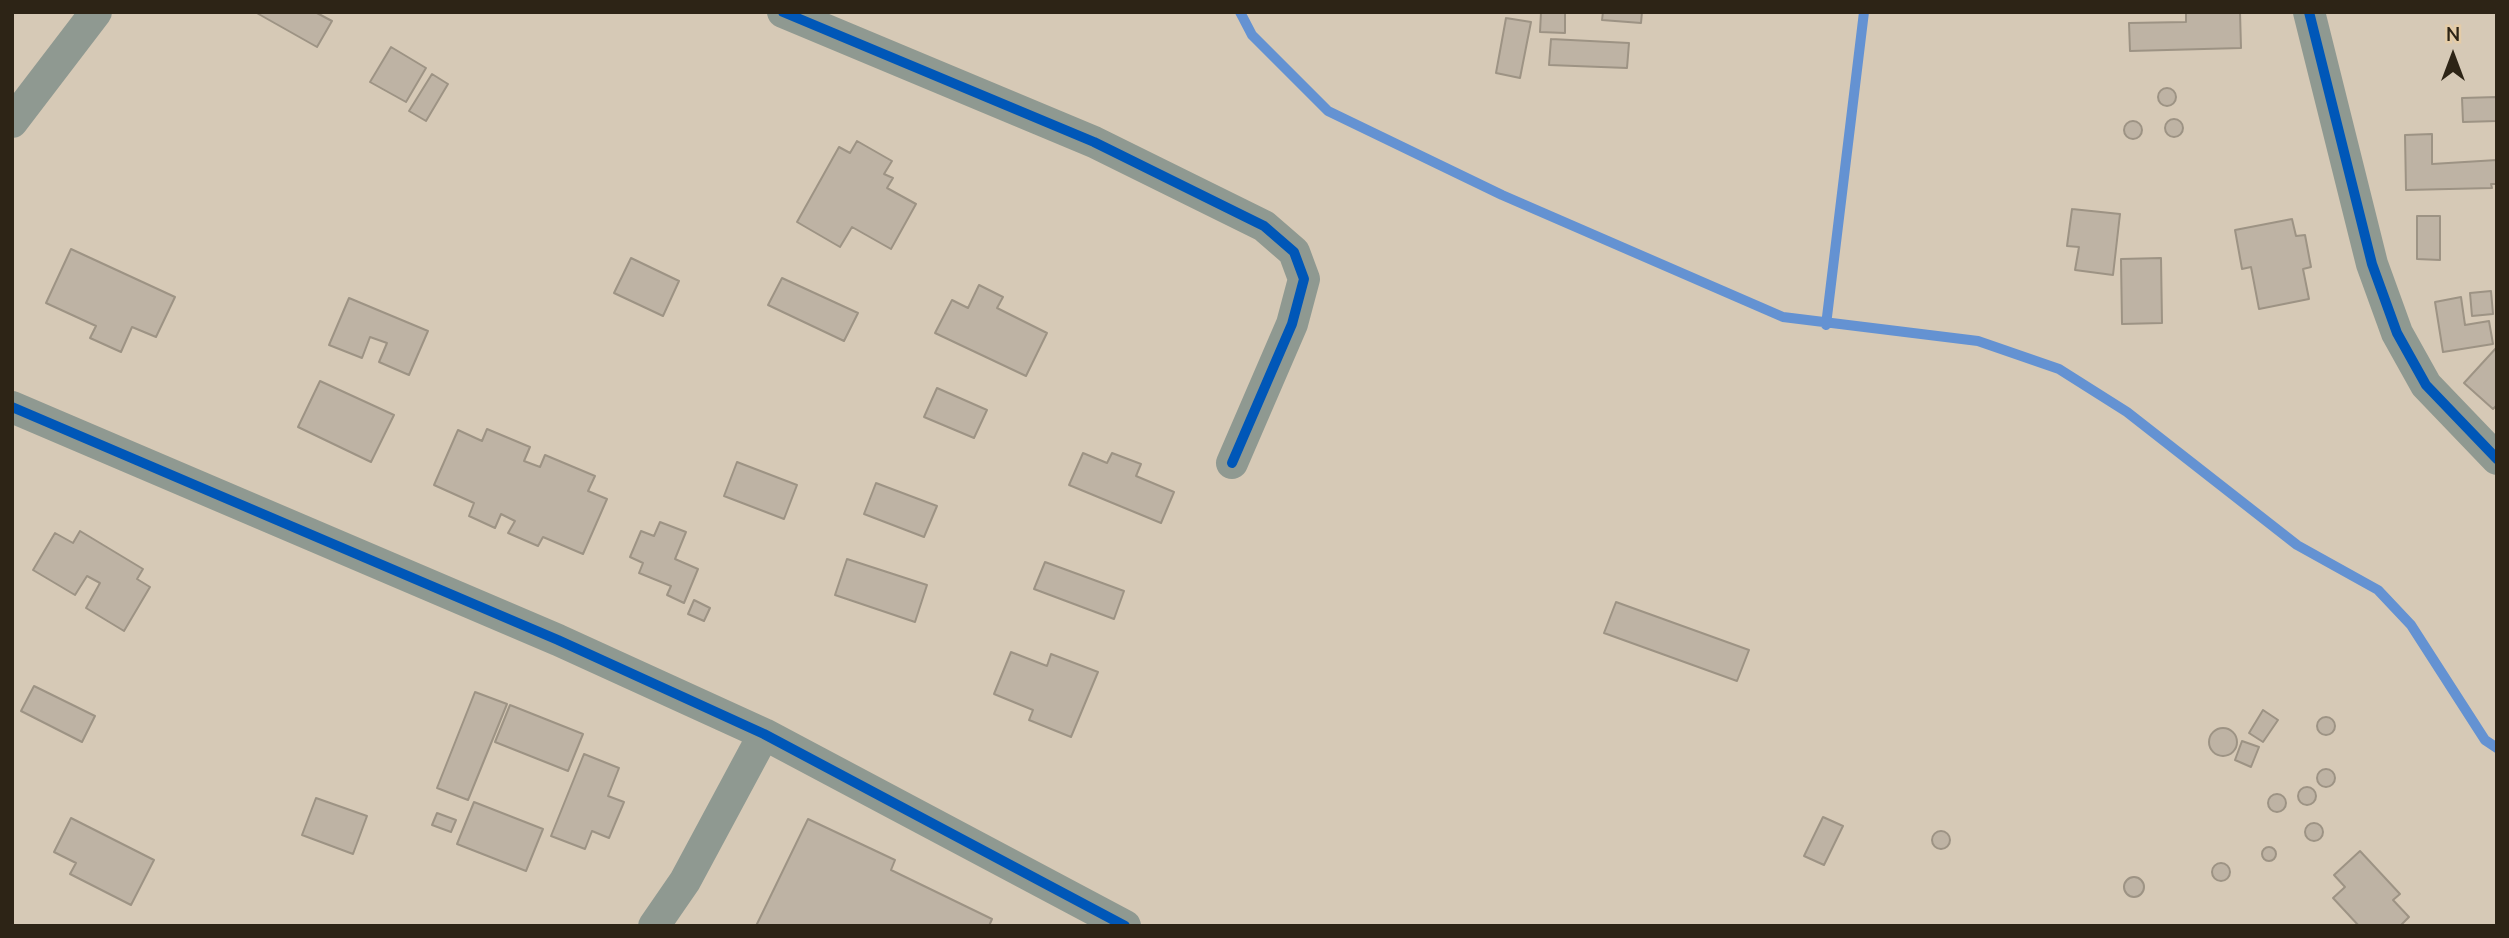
<!DOCTYPE html>
<html>
<head>
<meta charset="utf-8">
<style>
  body { margin:0 }
  #map { position:relative; width:2509px; height:938px; overflow:hidden; background:#d6c9b6; font-family:"Nunito Sans",sans-serif }
  canvas { display:block }
  .frame { position:absolute; inset:0; border:14px solid #2d2416; pointer-events:none }
  .north { position:absolute; left:2418px; top:21px; width:70px; height:70px; -webkit-text-stroke:5px #e4cca8; paint-order:stroke; rotate:0deg; font-size:19px; font-weight:700; line-height:28px; text-align:center; color:#2d2416 }
  .north::after { content:''; display:block; margin:auto; width:24px; height:32px; background:#2d2416; clip-path:polygon(50% 0,100% 100%,50% 72%,0 100%) }
</style>
</head>
<body>
<div id="map">
<canvas width="2509" height="938"></canvas>
<div class="frame"></div>
<div class="north">N</div>
</div>
<script>
const ctx = document.querySelector('canvas').getContext('2d');
ctx.lineJoin = 'round';
function toPath(rows) {
  const path = new Path2D();
  for (const r of rows) {
    if (r.length === 3) {
      path.moveTo(r[0] + r[2], r[1]);
      path.arc(r[0], r[1], r[2], 0, 2 * Math.PI);
      continue;
    }
    path.moveTo(r[0], r[1]);
    for (let i = 2; i < r.length; i += 2) path.lineTo(r[i], r[i + 1]);
  }
  return path;
}
function strokePath(path, color, width, dash) {
  ctx.strokeStyle = color;
  ctx.lineWidth = width;
  ctx.lineCap = dash ? 'butt' : 'round';
  ctx.setLineDash(dash || []);
  ctx.stroke(path);
}
function fillPath(path, color) {
  ctx.fillStyle = color;
  ctx.fill(path, 'evenodd');
}
strokePath(toPath([
  [1240,12,1252,35,1328,111,1502,195,1783,317,1978,341,2059,369,2127,412,2297,545,2378,590,2411,625,2485,740,2497,748],
  [1826,325,1864,12]
]), '#6492d2', 10);
const building = toPath([
  [255,12,315,12,332,21,317,47,255,12],
  [1541,12,1565,12,1565,33,1540,32,1541,12],
  [1603,12,1642,12,1641,23,1602,20,1603,12],
  [2186,12,2240,12,2241,48,2130,51,2129,23,2186,22,2186,12],
  [1506,18,1531,22,1520,78,1496,73,1506,18],
  [1551,39,1629,43,1627,68,1549,65,1551,39],
  [391,47,426,68,406,102,370,82,391,47],
  [432,74,448,84,426,121,409,111,432,74],
  [2167,97,9],
  [2497,97,2497,121,2463,122,2462,98,2497,97],
  [2174,128,9],
  [2133,130,9],
  [2432,134,2432,164,2497,160,2497,184,2491,184,2492,188,2406,190,2405,135,2432,134],
  [857,141,892,161,884,174,893,178,887,188,916,204,891,249,852,227,840,247,797,222,839,147,850,153,857,141],
  [2072,209,2120,214,2113,275,2075,270,2079,247,2067,246,2072,209],
  [2417,216,2440,216,2440,260,2417,259,2417,216],
  [2292,219,2296,236,2305,235,2311,267,2303,269,2309,299,2259,309,2251,267,2242,269,2235,230,2292,219],
  [71,249,175,297,156,337,132,327,121,352,90,338,96,326,46,303,71,249],
  [631,258,679,281,663,316,614,293,631,258],
  [2161,258,2162,323,2122,324,2121,259,2161,258],
  [782,278,858,313,844,341,768,305,782,278],
  [979,285,1003,297,997,308,1047,333,1026,376,935,333,952,300,968,308,979,285],
  [2491,291,2493,314,2472,316,2470,293,2491,291],
  [2461,297,2465,325,2489,321,2493,344,2443,352,2435,302,2461,297],
  [349,298,428,331,409,375,379,362,387,343,370,337,362,358,329,345,349,298],
  [2497,347,2497,405,2493,409,2464,383,2497,347],
  [320,381,394,415,371,462,298,427,320,381],
  [937,388,987,410,974,438,924,417,937,388],
  [487,429,530,447,524,461,540,467,545,455,595,476,588,491,607,499,583,554,543,537,538,546,508,533,515,521,501,514,495,528,469,516,474,503,434,485,458,430,482,441,487,429],
  [1083,453,1107,463,1112,453,1141,464,1136,476,1174,492,1161,523,1069,485,1083,453],
  [737,462,797,485,784,519,724,496,737,462],
  [876,483,937,506,924,537,864,514,876,483],
  [660,522,686,532,675,559,698,569,684,603,667,595,671,586,639,573,643,563,630,557,641,531,654,536,660,522],
  [80,531,143,569,137,579,150,587,124,631,86,608,100,583,87,576,75,595,33,570,55,533,73,543,80,531],
  [847,559,927,585,915,622,835,595,847,559],
  [1045,562,1124,591,1114,619,1034,589,1045,562],
  [694,600,710,608,704,621,688,614,694,600],
  [1616,602,1749,650,1737,681,1604,633,1616,602],
  [1011,652,1047,666,1051,654,1098,672,1071,737,1029,720,1033,710,994,694,1011,652],
  [34,686,95,716,82,742,21,711,34,686],
  [475,692,507,704,468,800,437,788,475,692],
  [510,705,583,734,568,771,495,742,510,705],
  [2263,710,2278,720,2263,742,2249,733,2263,710],
  [2326,726,9],
  [2223,742,14],
  [2242,741,2259,747,2251,767,2235,760,2242,741],
  [584,754,619,768,608,796,624,802,609,838,592,831,585,849,551,836,584,754],
  [2326,778,9],
  [2307,796,9],
  [2277,803,9],
  [316,798,367,816,353,854,302,835,316,798],
  [474,802,543,829,526,871,457,844,474,802],
  [437,813,456,820,451,832,432,825,437,813],
  [1823,817,1843,826,1824,865,1804,856,1823,817],
  [71,818,154,860,131,905,70,874,76,863,54,852,71,818],
  [808,819,895,860,891,870,992,919,989,926,756,926,808,819],
  [2314,832,9],
  [1941,840,9],
  [2269,854,7],
  [2360,851,2400,894,2393,900,2409,917,2400,926,2359,926,2333,898,2345,887,2334,875,2360,851],
  [2221,872,9],
  [2134,887,10]
]);
fillPath(building, '#beb3a4');
strokePath(building, '#9d9384', 2);
strokePath(toPath([
  [783,12,1094,142,1264,226,1294,252,1304,279,1292,324,1232,463],
  [2309,12,2372,264,2397,333,2426,385,2497,459],
  [12,122,96,12],
  [12,407,558,640,764,734,1125,926],
  [654,926,685,881,764,734]
]), '#8f9991', 32);
strokePath(toPath([
  [783,12,1094,142,1264,226,1294,252,1304,279,1292,324,1232,463],
  [2309,12,2372,264,2397,333,2426,385,2497,459],
  [12,407,558,640,764,734,1125,926]
]), '#0057b8', 10);
</script>
</body>
</html>
